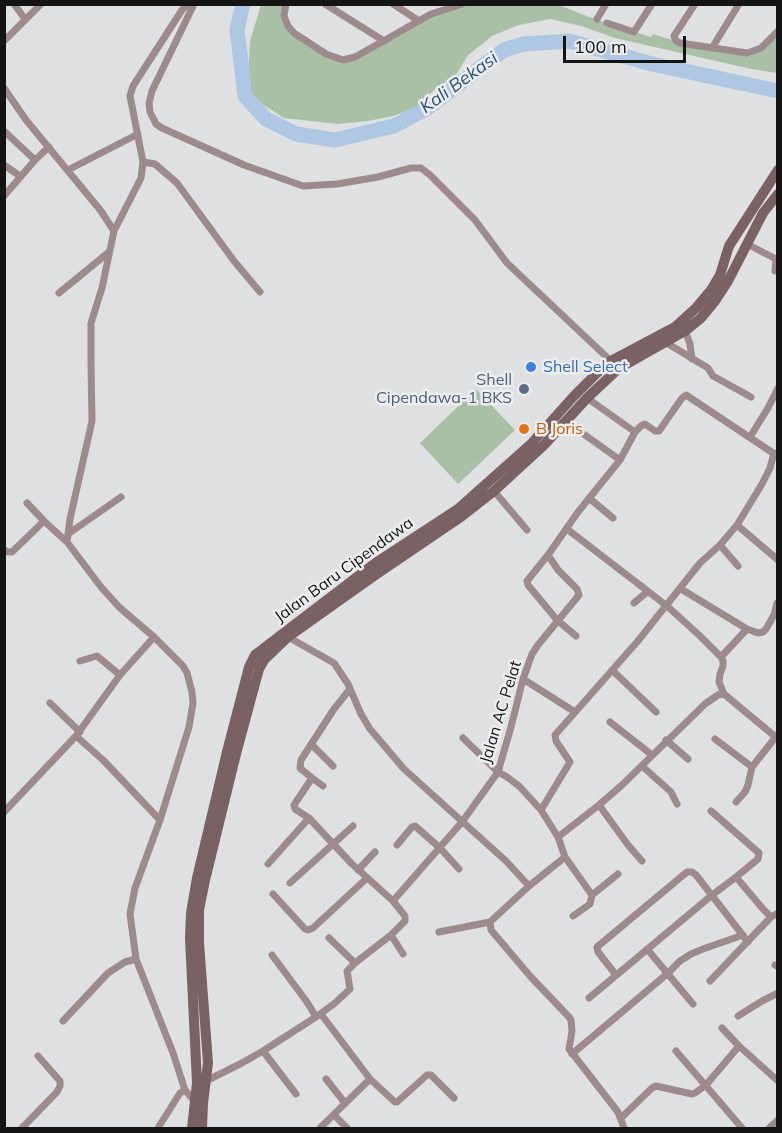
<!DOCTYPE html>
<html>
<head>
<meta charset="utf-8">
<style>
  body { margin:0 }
  #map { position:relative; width:782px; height:1133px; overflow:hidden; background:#dee0e1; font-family:Mulish,sans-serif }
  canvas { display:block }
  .frame { position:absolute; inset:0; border:6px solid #141415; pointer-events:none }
  .scale { position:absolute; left:563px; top:36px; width:123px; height:27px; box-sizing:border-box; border:3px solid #141415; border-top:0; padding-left:8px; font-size:18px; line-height:21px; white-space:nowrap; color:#141415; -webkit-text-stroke:4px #ecedef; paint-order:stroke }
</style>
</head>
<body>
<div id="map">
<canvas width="782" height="1133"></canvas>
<div class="frame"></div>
<div class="scale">100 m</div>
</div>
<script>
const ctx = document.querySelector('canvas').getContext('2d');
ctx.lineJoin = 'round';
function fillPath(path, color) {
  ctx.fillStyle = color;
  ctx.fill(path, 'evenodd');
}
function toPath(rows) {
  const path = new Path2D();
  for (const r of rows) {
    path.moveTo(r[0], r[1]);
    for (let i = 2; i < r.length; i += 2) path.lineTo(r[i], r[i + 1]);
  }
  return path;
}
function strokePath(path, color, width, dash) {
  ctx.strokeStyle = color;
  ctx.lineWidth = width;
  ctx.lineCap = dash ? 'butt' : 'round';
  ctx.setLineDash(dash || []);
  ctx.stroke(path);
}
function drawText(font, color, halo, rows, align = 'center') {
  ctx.font = font + ' Mulish,sans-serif';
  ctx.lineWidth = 5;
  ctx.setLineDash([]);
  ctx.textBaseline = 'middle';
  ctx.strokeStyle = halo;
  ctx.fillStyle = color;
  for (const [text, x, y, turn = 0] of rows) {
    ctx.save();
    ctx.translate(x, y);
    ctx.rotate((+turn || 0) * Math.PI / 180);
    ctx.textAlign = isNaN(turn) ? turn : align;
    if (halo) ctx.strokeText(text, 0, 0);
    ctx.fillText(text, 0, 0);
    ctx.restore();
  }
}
fillPath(toPath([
  [261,5,286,5,284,16,294,33,343,60,431,14,462,5,559,5,589,17,651,37,653,34,681,43,747,53,761,48,777,31,777,73,751,69,615,38,581,26,550,19,519,25,492,36,468,55,456,75,434,90,418,107,393,116,368,121,337,124,284,118,253,98,248,81,250,41],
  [476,389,515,430,458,484,420,443]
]), '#a9c0a7');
strokePath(toPath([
  [243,4,237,29,245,96,266,119,296,134,335,140,394,126,426,109,504,50,524,44,569,41,652,64,778,91]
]), '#aec7e3', 15);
strokePath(toPath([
  [14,4,25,19],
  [188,4,182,10,133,86,130,96,143,162,141,178,114,231,102,288,91,323,91,363,92,421,70,519,67,542,101,587,119,607,154,637,183,666,187,673,192,692,193,703,189,727,160,820,135,888,130,914,136,959,173,1053,185,1090,196,1103],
  [194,4,152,91,149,103,150,112,156,124,162,128,244,165,303,186,337,184,378,177,411,168,421,168,430,175,475,220,507,263,612,362],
  [286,4,284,16,288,26,294,33,326,54,343,60,355,57,431,14,462,4],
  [325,4,384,41],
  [393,4,419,21],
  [695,4,674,36,676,41,680,43,747,53,761,48,778,31],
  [597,19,606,4],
  [607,23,634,32,652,4],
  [4,41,41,4],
  [712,48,739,4],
  [4,88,26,120,101,211,114,231],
  [4,131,35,160],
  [143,162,155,164,177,183,234,261,260,292],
  [4,165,20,176],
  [68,170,138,134],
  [4,196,35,160,49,147],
  [747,244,776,259,775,271],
  [59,293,109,252],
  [685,331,690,344,692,359],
  [665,342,708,368,713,376,751,397],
  [587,398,635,432],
  [585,435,620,460],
  [750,437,768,408,778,388],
  [494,491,527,530],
  [589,498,613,518],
  [27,503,44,521],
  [737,525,778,560],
  [567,529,667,606,700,636,721,657,723,661,723,666,720,674,719,682,724,694,778,739],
  [68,534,121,497],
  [720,545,738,566],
  [4,550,8,552,12,552,44,521,67,542],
  [681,589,747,629,721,657],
  [634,603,647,592],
  [747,629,758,633,763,632,766,629,774,615,777,603],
  [576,636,557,620,528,585,527,581,548,555,578,512,620,460,635,432,641,426,645,424,655,431,659,431,682,398,686,395,776,455],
  [288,637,334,663,348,684,361,714,370,729,404,769,506,861,529,886],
  [80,661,97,656,120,675],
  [613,671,656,712],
  [523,679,575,712],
  [350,689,334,709,301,760,300,768,312,778,294,805,295,809,309,818,351,863,393,901],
  [50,703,80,732],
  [610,722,652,755],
  [76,736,103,760,160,820],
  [463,738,498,772,507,777,519,786,541,810,558,837,565,857,592,895,590,904,573,916],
  [715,739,752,767],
  [666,740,688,759],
  [311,744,333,766],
  [642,766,671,792,677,804],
  [312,778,323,786],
  [736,802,745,792,748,785,752,767,778,734],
  [599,805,628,845,642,861],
  [541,810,570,762,556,741,555,735,637,642,700,563,720,545,737,525,762,484,770,468,774,453],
  [711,811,759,853,758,859,736,877,763,909,771,917],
  [4,812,76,736,120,675,154,637],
  [558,837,599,805,622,785,705,704,718,695,724,694],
  [397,845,412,827,415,826,440,848,459,869],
  [268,864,309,818],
  [358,870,375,852],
  [290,883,353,826],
  [273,894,305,929,308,930,313,928,367,878],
  [592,895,618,874],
  [490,922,491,930,530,976,569,1017,571,1020,572,1031,569,1049,618,1112,624,1128],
  [490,922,529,886,565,857],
  [439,932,490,922],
  [391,935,403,954],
  [329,938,355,963],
  [647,949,693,1004],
  [272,955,307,1002,316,1017],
  [775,965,778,967],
  [616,975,598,952,597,947,687,872,692,872,696,875,748,942],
  [710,981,771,917,778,913],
  [589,998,711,896,736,877],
  [738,1016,762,1001,778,993],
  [63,1021,108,973,125,962,136,959],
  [722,1028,739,1046],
  [263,1051,296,1094],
  [676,1051,742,1128],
  [572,1054,667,974,680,961,691,954,703,949,743,935],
  [326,1079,345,1103],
  [370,1079,395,1102,397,1102,427,1075,431,1075,454,1098],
  [206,1081,242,1063,263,1051,316,1017,335,1003,350,989,347,971,355,963,391,935,405,921,405,916,393,901,462,822,498,772,511,727,523,679,532,654,538,645,579,595,577,589,558,570,548,555],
  [334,1115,347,1128],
  [621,1118,652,1088,656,1086,692,1094,695,1093,706,1085,739,1046,778,1081],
  [22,1128,57,1092,60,1086,60,1081,38,1056],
  [158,1128,180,1093,185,1090],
  [320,1128,370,1079,321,1014],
  [769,1128,778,1120]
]), '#9c8a8c', 7);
strokePath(toPath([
  [192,1128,197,1083,190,938,191,913,197,878,227,752,249,667,255,655,374,564,458,509,531,444,574,396,605,365,611,361,675,327,696,308,711,290,720,275,729,246,778,170],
  [202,1128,203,1103,208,1063,199,943,199,910,205,880,236,754,259,669,264,660,288,637,374,576,462,516,494,491,544,445,587,398,618,369,685,331,701,318,715,301,728,281,763,213,778,194]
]), '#7a6164', 10);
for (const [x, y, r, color] of [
  [531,367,6,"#3f7fe0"],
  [524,389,6,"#5c6f8a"],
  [524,429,6,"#e8710a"]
]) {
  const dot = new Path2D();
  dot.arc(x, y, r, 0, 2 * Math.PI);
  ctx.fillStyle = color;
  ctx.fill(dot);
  strokePath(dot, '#ecedef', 2);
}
drawText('16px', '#366cbe', '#ecedef', [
  ["Shell Select",543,367]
], 'left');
drawText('16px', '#4e5e75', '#ecedef', [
  ["Shell",512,380],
  ["Cipendawa-1 BKS",512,398]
], 'right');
drawText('16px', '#c56008', '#ecedef', [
  ["B Joris",536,429]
], 'left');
drawText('16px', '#141415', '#ecedef', [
  ["Jalan Baru Cipendawa",344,570,-36],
  ["Jalan AC Pelat",501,712,-73]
]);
drawText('italic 18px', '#2a4e75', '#ecedef', [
  ["Kali Bekasi",459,83,-36]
]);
</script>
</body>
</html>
